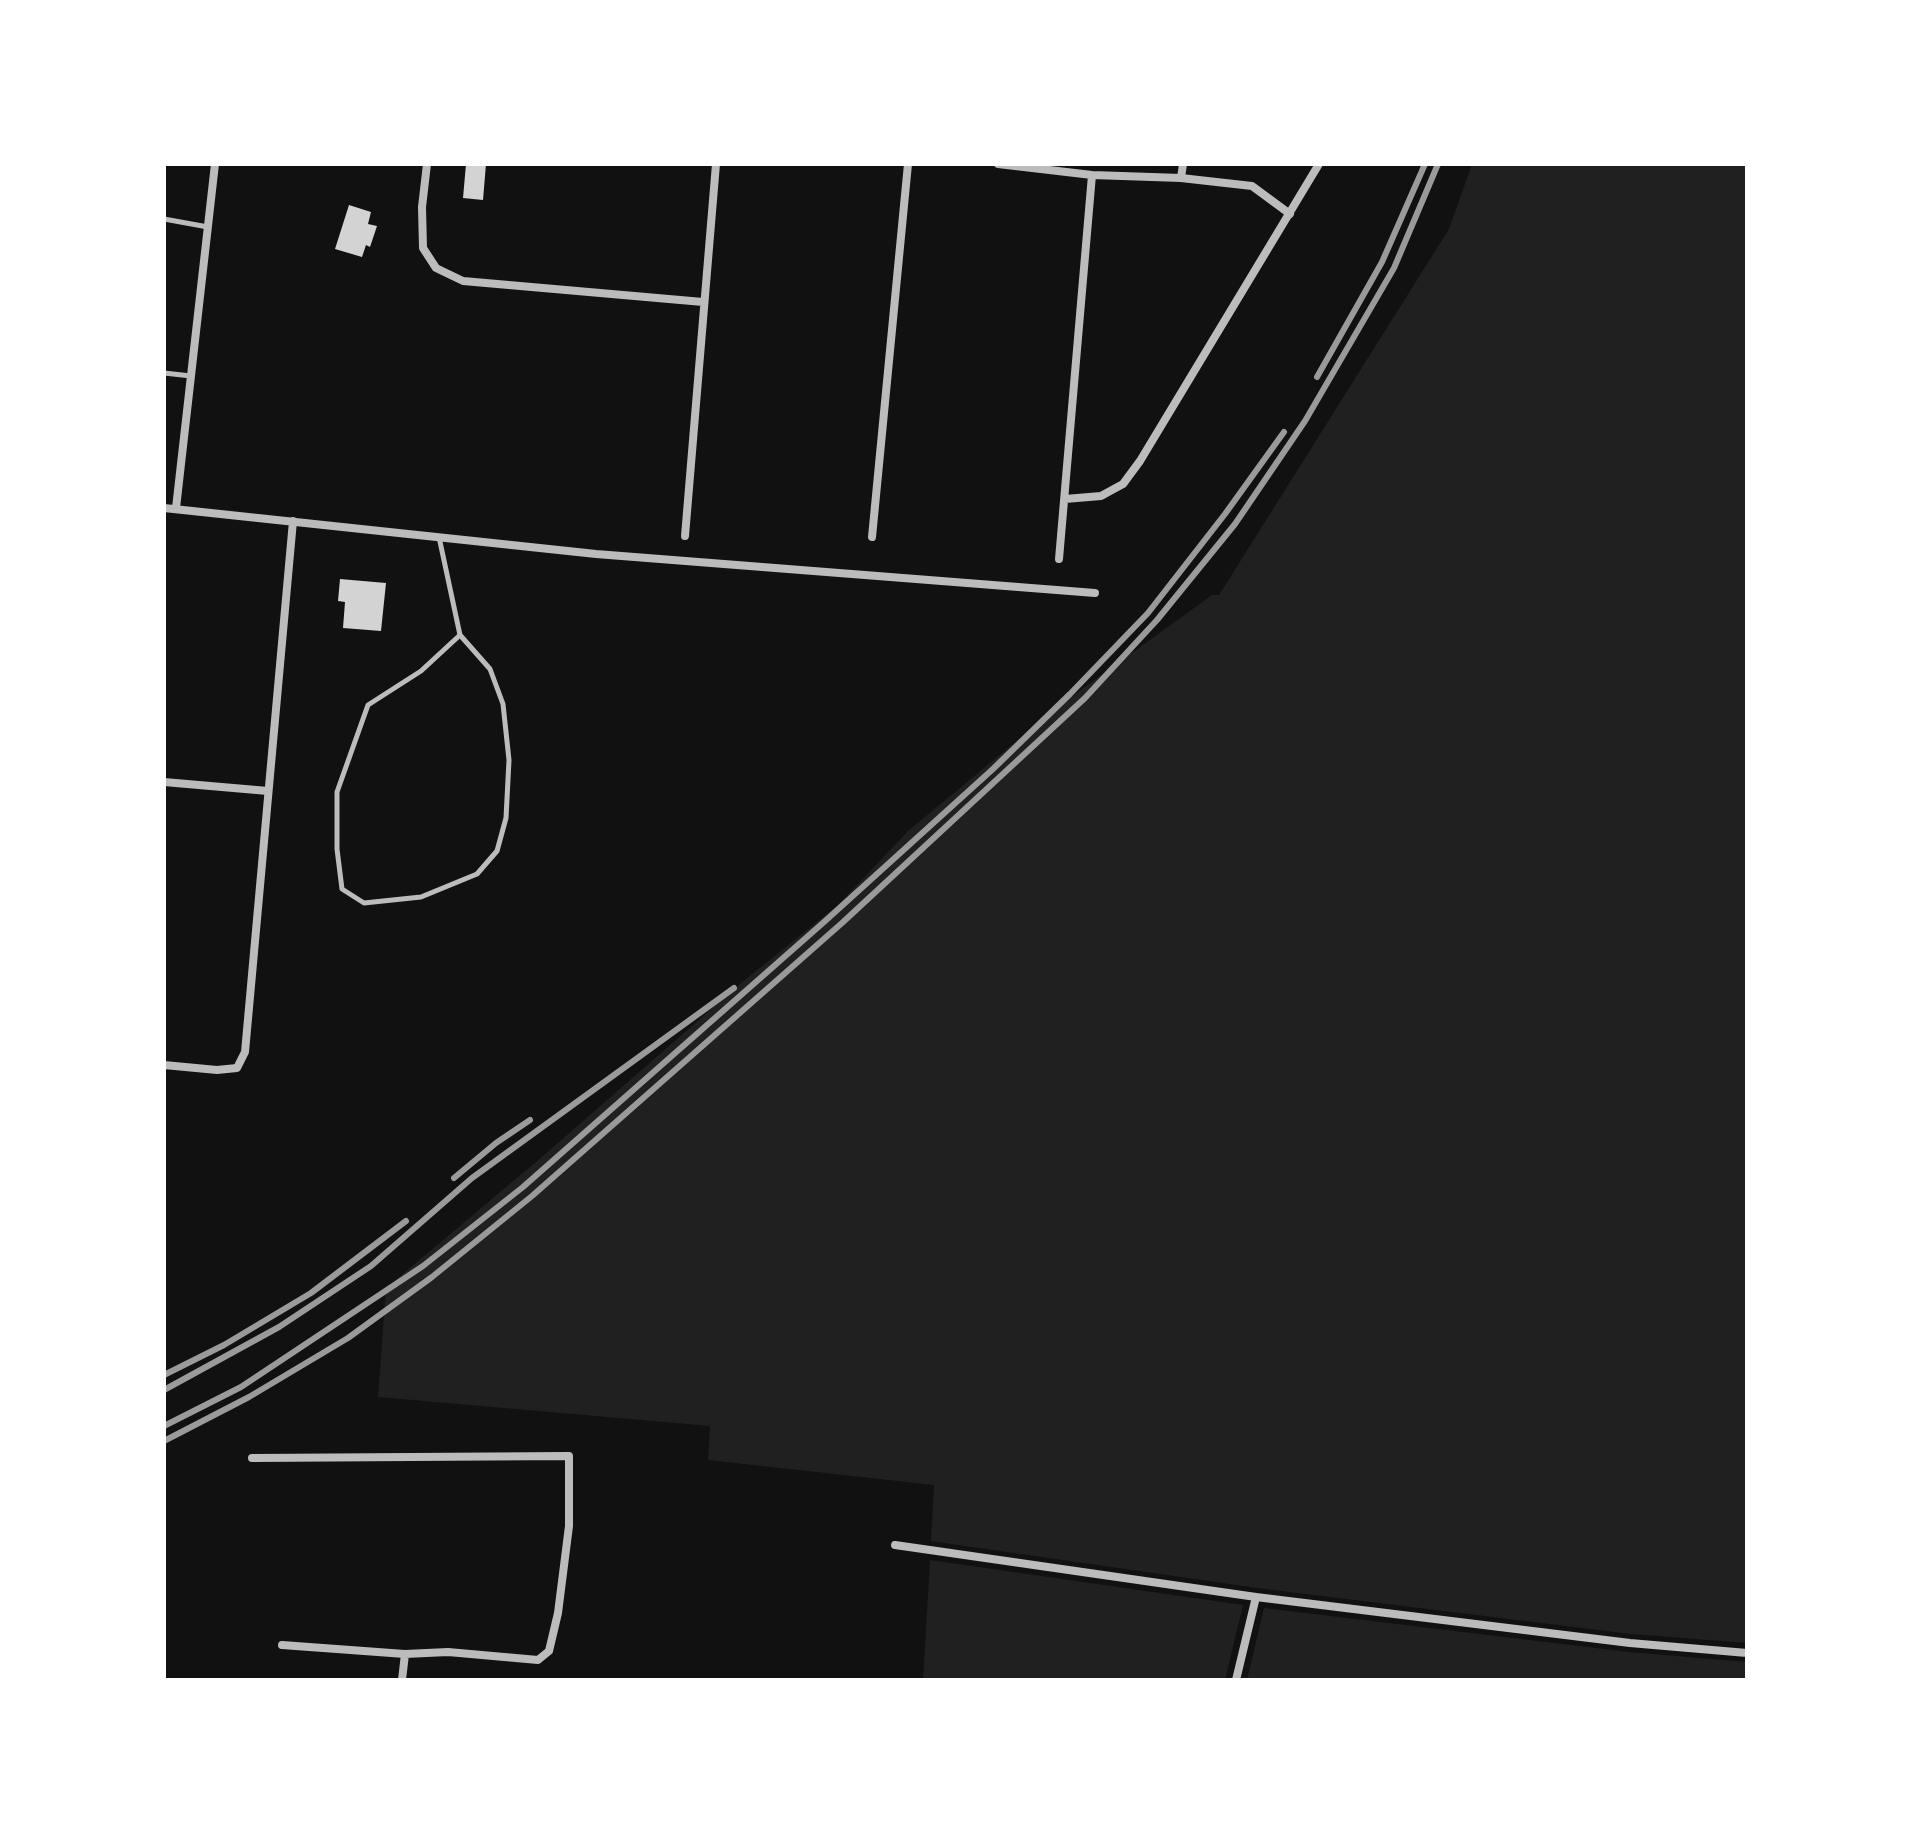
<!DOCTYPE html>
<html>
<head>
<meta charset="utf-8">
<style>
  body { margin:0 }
  #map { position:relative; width:1911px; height:1844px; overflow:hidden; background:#111; font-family:Montserrat,sans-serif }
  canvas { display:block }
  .frame { position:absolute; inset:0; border:166px solid #fff; pointer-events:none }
</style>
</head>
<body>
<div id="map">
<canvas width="1911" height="1844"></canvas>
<div class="frame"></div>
</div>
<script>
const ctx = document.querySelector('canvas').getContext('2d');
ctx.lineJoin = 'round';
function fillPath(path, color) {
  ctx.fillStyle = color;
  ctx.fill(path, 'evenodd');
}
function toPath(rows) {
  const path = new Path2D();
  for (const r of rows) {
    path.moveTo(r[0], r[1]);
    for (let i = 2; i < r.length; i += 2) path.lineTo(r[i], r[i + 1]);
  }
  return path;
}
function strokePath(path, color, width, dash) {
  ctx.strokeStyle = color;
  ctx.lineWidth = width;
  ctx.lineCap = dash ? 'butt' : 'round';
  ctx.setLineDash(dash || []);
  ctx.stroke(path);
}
fillPath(toPath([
  [1472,164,1747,164,1747,1643,1631,1634,1257,1588,931,1541,934,1485,708,1460,710,1426,378,1397,386,1288,543,1156,741,983,838,905,908,831,1060,705,1212,595,1219,595,1449,229],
  [930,1560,1243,1605,1225,1680,923,1680],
  [1264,1608,1629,1652,1747,1662,1747,1680,1247,1680]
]), '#202020');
fillPath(toPath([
  [466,164,486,164,483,200,463,198],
  [349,205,371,212,368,224,377,226,370,247,366,245,362,257,335,249],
  [340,579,386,583,381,631,343,628,345,602,338,601]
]), '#d3d3d3');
strokePath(toPath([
  [164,219,208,227],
  [164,373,191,376],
  [439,537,460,635,421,671,368,705,337,792,337,849,342,889,364,903,421,897,477,874,497,851,506,818,509,760,503,704,490,669,460,635]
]), '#bcbcbc', 5);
strokePath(toPath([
  [427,164,422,207,423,248,436,268,463,281,703,302],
  [998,164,1092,175,1181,178,1252,186,1290,214],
  [1181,178,1183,164],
  [1065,499,1101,496,1123,484,1140,461,1319,164],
  [164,508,596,554,1095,593],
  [176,508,215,164],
  [685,536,716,164],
  [872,537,908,164],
  [1059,559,1092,175],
  [164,782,268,791],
  [164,1065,217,1070,237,1068,245,1052,293,521],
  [252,1458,569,1456,569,1526,558,1613,549,1651,538,1660,448,1652,405,1654,282,1645],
  [895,1545,1256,1597,1630,1643,1747,1653],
  [402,1680,405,1654],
  [1236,1680,1256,1597]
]), '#bcbcbc', 8);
strokePath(toPath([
  [1317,377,1382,262,1425,164],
  [454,1178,496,1143,530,1120],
  [164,1375,224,1345,311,1293,406,1221],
  [164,1390,279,1327,371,1266,472,1178,734,988],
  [164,1426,241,1387,423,1266,523,1187,824,922,993,769,1070,694,1148,613,1225,514,1284,432],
  [164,1441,249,1397,348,1338,432,1277,532,1196,842,923,1085,698,1157,620,1235,524,1305,421,1394,268,1438,164]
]), '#9a9a9a', 6);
</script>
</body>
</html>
